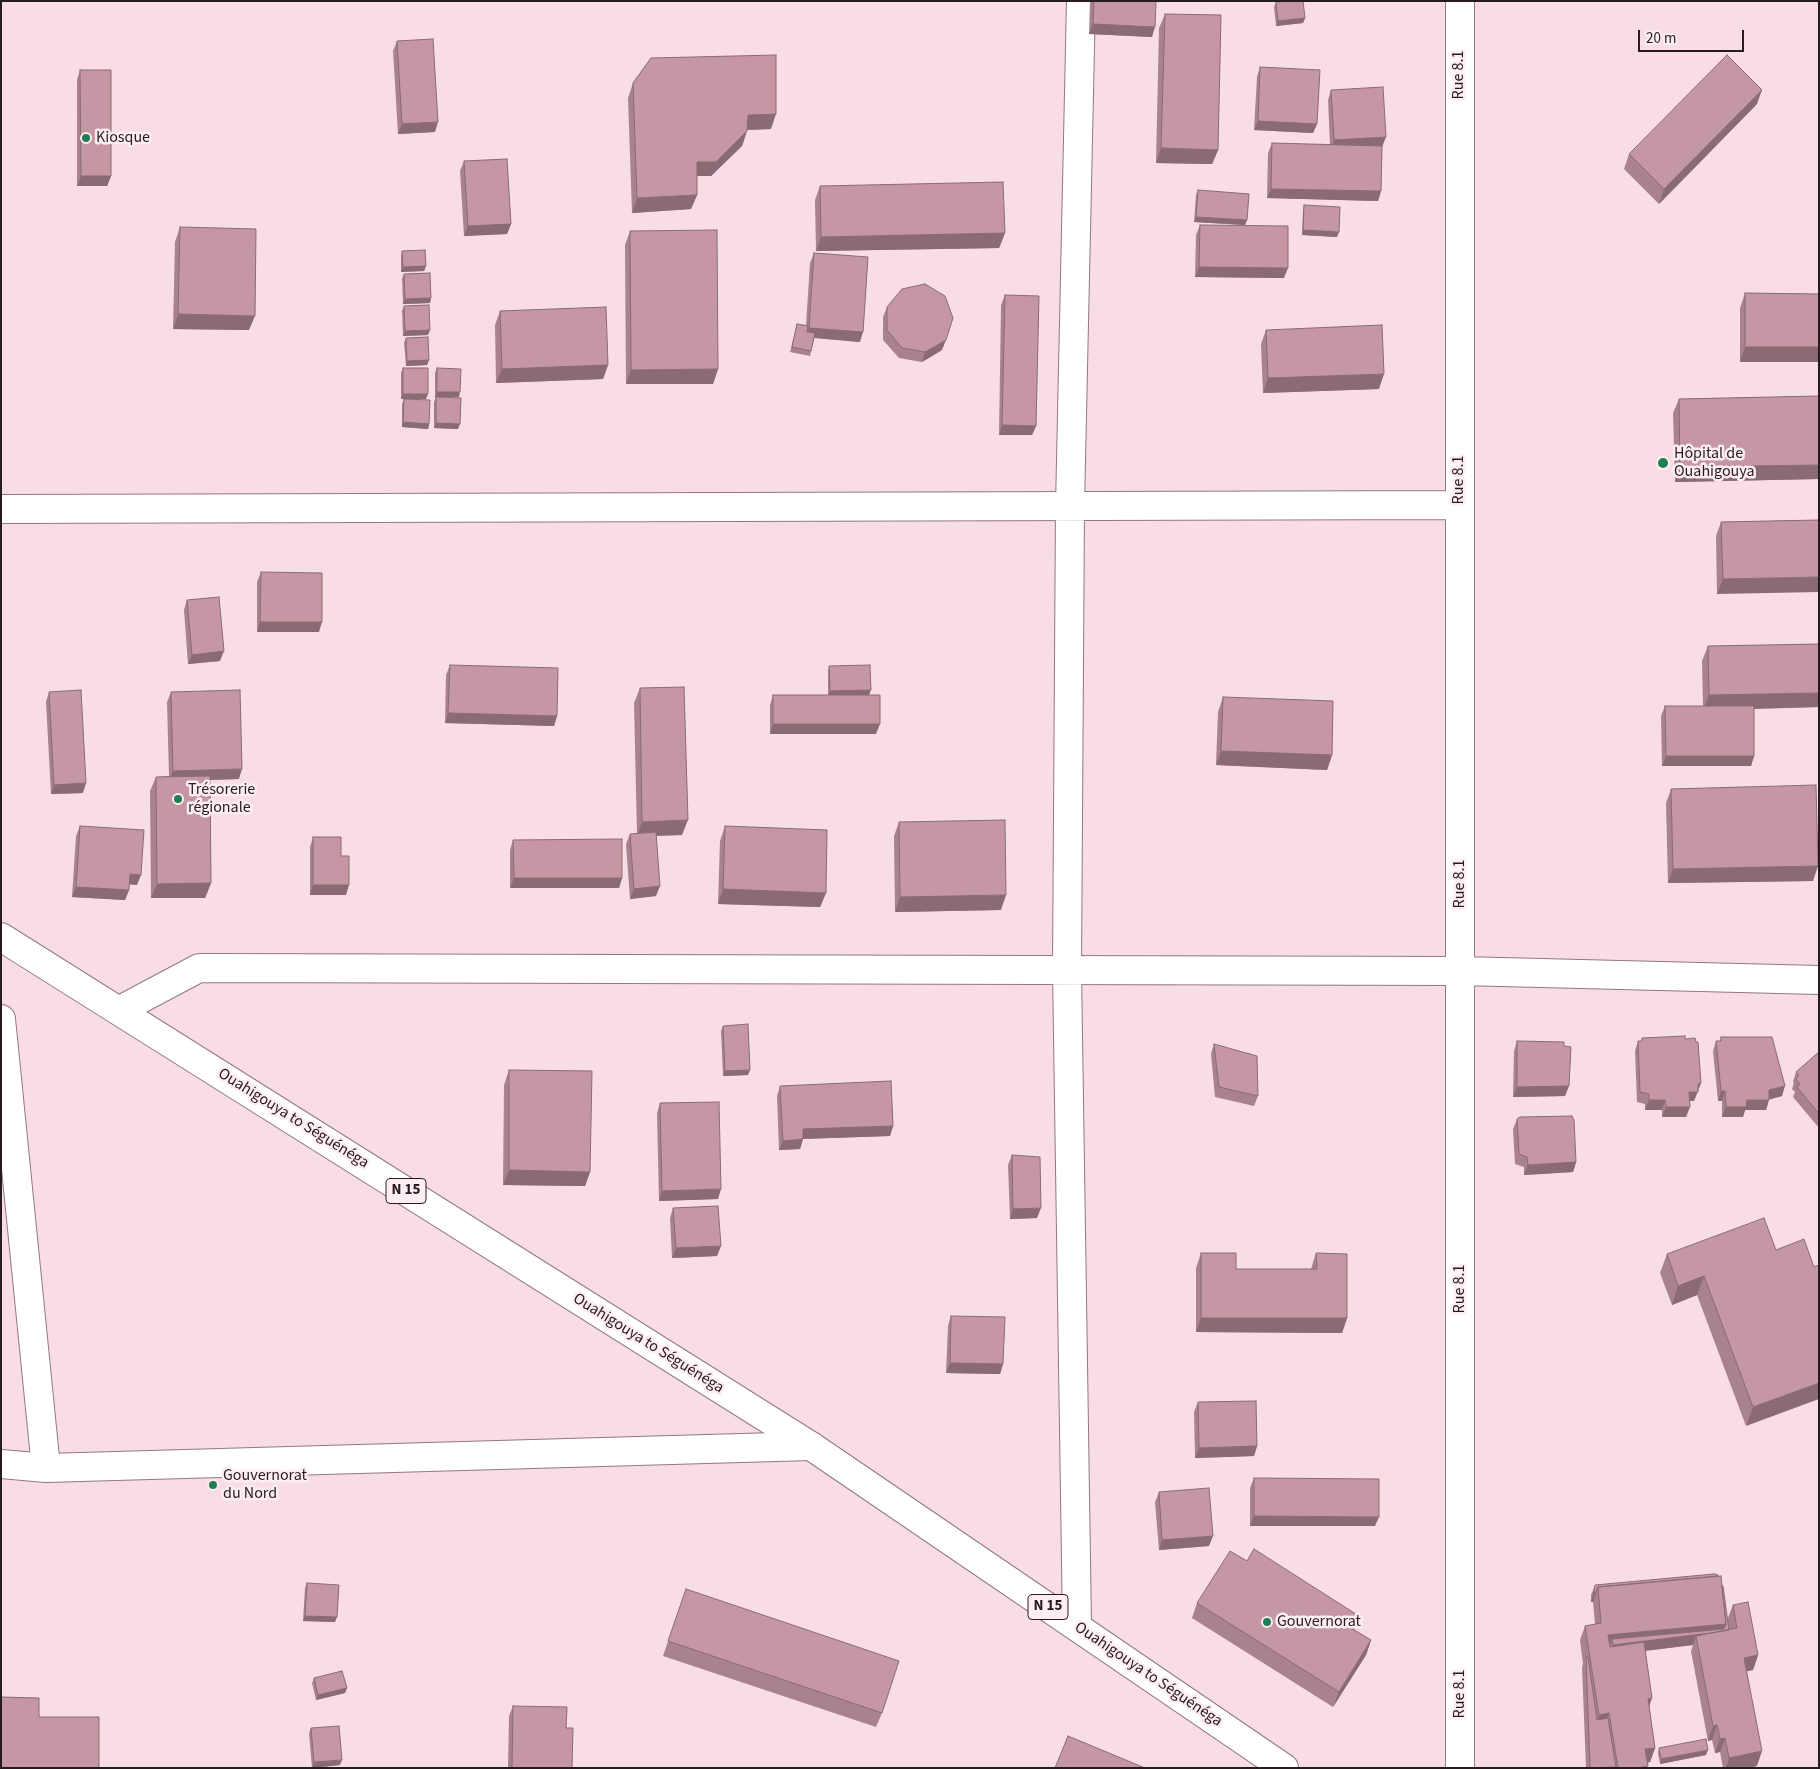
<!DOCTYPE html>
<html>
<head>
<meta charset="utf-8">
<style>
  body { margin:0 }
  #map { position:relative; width:1820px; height:1769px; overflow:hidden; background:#f8dde4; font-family:"Source Sans 3",sans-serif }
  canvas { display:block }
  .frame { position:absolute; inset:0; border:2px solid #261c1e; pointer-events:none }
  .scale { position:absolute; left:1638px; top:30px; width:106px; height:22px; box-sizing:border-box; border:2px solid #261c1e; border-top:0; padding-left:6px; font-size:15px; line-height:18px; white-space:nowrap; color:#261c1e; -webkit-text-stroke:4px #feedf2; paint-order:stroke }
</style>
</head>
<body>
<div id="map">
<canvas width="1820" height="1769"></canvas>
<div class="frame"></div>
<div class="scale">20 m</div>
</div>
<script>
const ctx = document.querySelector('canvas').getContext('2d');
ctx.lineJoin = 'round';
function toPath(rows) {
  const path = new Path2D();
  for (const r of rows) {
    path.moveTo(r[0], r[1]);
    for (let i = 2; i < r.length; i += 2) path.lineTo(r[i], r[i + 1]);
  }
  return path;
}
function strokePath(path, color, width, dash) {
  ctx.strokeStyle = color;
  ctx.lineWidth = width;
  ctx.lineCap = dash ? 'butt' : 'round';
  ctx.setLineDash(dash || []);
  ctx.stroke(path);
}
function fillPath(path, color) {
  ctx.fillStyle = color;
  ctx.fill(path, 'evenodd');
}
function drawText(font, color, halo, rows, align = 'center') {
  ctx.font = font + ' "Source Sans 3",sans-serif';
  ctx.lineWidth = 5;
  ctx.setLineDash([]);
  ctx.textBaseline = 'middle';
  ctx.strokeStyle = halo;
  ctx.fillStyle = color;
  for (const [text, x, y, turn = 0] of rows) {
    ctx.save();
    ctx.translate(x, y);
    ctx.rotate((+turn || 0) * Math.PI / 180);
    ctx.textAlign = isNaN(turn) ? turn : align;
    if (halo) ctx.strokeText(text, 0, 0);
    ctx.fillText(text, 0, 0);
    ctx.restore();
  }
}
const street = toPath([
  [1460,1,1460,1768],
  [1,509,1458,505],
  [120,1010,199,968,1461,971,1819,980],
  [46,1468,811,1446],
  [1077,1626,1067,970,1070,506,1081,1]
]);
const secondary = toPath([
  [1,1019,46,1468,1,1464]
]);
const primary = toPath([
  [1,937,811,1446,1284,1768]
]);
strokePath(street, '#91797f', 30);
strokePath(secondary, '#91797f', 30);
strokePath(primary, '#91797f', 30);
strokePath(street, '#fff', 28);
strokePath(secondary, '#fff', 28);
strokePath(primary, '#fff', 28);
fillPath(toPath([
  [1090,1,1156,1,1152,37,1089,34],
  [1276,2,1305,18,1303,23,1276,26,1274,7],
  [1165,14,1218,150,1212,164,1156,163,1159,28],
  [397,41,435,132,398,134,393,51],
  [1260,67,1317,124,1313,133,1254,130,1257,77],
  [80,70,111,176,107,186,77,186,77,80],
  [633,83,771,129,747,130,742,146,711,176,697,176,697,195,691,209,632,213,628,98],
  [1331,90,1382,147,1381,191,1378,201,1267,198,1268,153,1272,143,1330,145,1328,100],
  [1757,104,1659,204,1624,169,1629,154],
  [464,161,511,224,507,234,464,236,460,171],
  [820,186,1005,233,999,248,816,251,815,200],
  [1198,190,1247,220,1245,225,1194,222,1196,195],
  [1304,205,1337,237,1302,235,1303,210],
  [1200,225,1284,278,1195,277,1196,235],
  [180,227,249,330,173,329,175,242],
  [630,231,718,369,713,384,626,384,625,245],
  [402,251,426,266,424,271,401,272,401,256],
  [814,253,860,342,814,338,810,356,790,352,797,324,806,325,810,263],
  [404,274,431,298,430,303,403,304,402,279],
  [1745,293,1819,294,1740,362,1740,308],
  [1005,295,1036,426,1032,435,999,435,1001,305],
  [404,306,428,335,403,336,402,311],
  [887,307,942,350,922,362,899,358,883,340,883,317],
  [500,311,608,365,603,379,496,383,495,325],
  [1266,330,1379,389,1263,393,1261,344],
  [406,338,429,360,427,365,406,366,404,343],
  [403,368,426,399,401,399,401,373],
  [437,368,459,397,435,397,435,373],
  [1819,396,1819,479,1675,482,1673,413,1679,399],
  [436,397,458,429,434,428,434,402],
  [404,399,429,424,428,429,402,427,402,404],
  [1819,520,1717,594,1716,536,1721,522],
  [261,572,319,632,257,632,257,582],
  [187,600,220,661,188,664,184,610],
  [1819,644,1819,707,1754,709,1754,756,1751,766,1662,766,1661,716,1665,706,1703,706,1702,661,1708,646],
  [450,665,557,716,554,726,445,723,446,675],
  [829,666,869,695,876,734,770,734,770,705,773,695,828,695,828,671],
  [640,688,682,835,656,836,656,896,630,899,626,844,630,834,637,834,634,703],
  [49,692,83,793,51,794,46,702],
  [171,692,239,779,210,780,211,883,205,898,151,898,150,791,156,777,169,776,167,702],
  [1223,697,1332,755,1327,770,1216,765,1218,712],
  [1671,789,1813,881,1668,883,1666,803],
  [899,822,1001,910,895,912,894,836],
  [80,826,137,885,129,884,129,890,125,900,72,897,76,836],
  [725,826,826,893,820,907,718,904,720,841],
  [313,837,341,856,346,895,310,895,310,847],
  [513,840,622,878,619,888,510,888,510,850],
  [723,1026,748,1075,723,1076,721,1031],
  [1721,1037,1782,1096,1769,1099,1766,1110,1745,1110,1743,1117,1722,1117,1722,1101,1718,1101,1713,1051,1716,1041,1720,1041],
  [1642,1038,1685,1039,1701,1083,1694,1101,1690,1101,1686,1117,1662,1117,1662,1110,1645,1110,1645,1104,1637,1102,1635,1051,1638,1041,1641,1041],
  [1517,1041,1564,1046,1565,1096,1513,1097,1514,1051],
  [1214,1044,1258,1096,1254,1106,1215,1097,1211,1054],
  [1819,1052,1819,1128,1793,1097,1795,1092,1792,1089,1794,1083,1793,1082,1796,1072],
  [509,1070,590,1172,585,1186,503,1185,504,1085],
  [780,1086,893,1126,890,1136,803,1139,800,1149,779,1150,777,1096],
  [660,1103,718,1199,659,1201,657,1113],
  [1517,1119,1576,1162,1573,1172,1524,1175,1524,1167,1515,1164,1513,1129],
  [1012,1155,1037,1218,1010,1219,1008,1165],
  [673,1208,717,1256,672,1258,670,1218],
  [1776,1250,1814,1267,1746,1426,1697,1295,1672,1305,1660,1273,1667,1254],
  [1201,1253,1236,1269,1311,1269,1316,1253,1347,1318,1342,1333,1196,1332,1196,1268],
  [951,1316,1003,1364,1000,1374,946,1373,948,1326],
  [1198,1402,1257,1446,1254,1456,1195,1458,1194,1412],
  [1254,1478,1375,1526,1250,1526,1250,1488],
  [1159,1492,1209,1546,1159,1550,1155,1502],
  [1247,1561,1359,1616,1354,1630,1371,1640,1366,1655,1333,1707,1192,1618,1197,1603],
  [307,1583,335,1622,303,1621,305,1588],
  [1595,1585,1722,1586,1727,1620,1733,1605,1758,1655,1753,1670,1747,1671,1757,1766,1747,1768,1723,1768,1720,1752,1715,1753,1712,1740,1708,1741,1691,1651,1693,1645,1645,1651,1649,1707,1655,1748,1650,1762,1647,1763,1647,1768,1586,1768,1582,1667,1583,1664,1580,1640,1585,1626,1595,1624,1593,1602,1591,1602,1591,1595],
  [686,1589,882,1713,876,1727,663,1656],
  [314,1678,347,1688,345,1693,316,1700,312,1683],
  [513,1706,566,1728,572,1768,508,1768,509,1716],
  [311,1728,340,1765,312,1768,309,1733],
  [1659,1748,1706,1755,1660,1764,1658,1753]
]), '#a9828d');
fillPath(toPath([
  [1305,18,1303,23,1276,26,1278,21],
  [1093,24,1155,27,1152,37,1089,34],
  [1762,90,1757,104,1659,204,1664,189],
  [776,114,771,129,743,130,748,115],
  [1258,121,1317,124,1313,133,1254,130],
  [438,122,435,132,398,134,402,124],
  [747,131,742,146,711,176,691,176,697,162],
  [1386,137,1382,147,1331,150,1334,140],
  [1161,148,1218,150,1212,164,1156,163],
  [81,176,111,176,107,186,77,186],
  [1271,189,1381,191,1378,201,1267,198],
  [697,195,691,209,632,213,637,198],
  [1196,217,1247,220,1245,225,1194,222],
  [511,224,507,234,464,236,468,226],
  [1303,230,1339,232,1337,237,1302,235],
  [1005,233,999,248,816,251,821,237],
  [426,266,424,271,401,272,403,267],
  [1199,267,1288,268,1284,278,1195,277],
  [431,298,430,303,403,304,405,299],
  [178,314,255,316,249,330,173,329],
  [809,328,863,332,860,342,805,337],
  [430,330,428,335,403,336,405,331],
  [946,340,942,350,922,362,925,352],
  [1745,347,1819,347,1819,362,1740,362],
  [429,360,427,365,406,366,407,361],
  [608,365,603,379,496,383,502,369],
  [718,369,713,384,626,384,631,370],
  [1384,374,1379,389,1263,393,1268,378],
  [437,392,460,392,459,397,435,397],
  [403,394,428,394,426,399,401,399],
  [403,422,429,424,428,429,402,427],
  [436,423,460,424,458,429,434,428],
  [1002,425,1036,426,1032,435,999,435],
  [1819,465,1819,479,1675,482,1680,467],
  [1819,577,1819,592,1717,594,1723,579],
  [260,622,322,622,319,632,257,632],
  [224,651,220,661,188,664,192,655],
  [871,690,869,695,828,696,830,691],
  [1819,693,1819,707,1703,710,1709,695],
  [448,713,557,716,554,726,445,723],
  [773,724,880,724,876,734,770,734],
  [1221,751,1332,755,1327,770,1216,765],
  [1666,756,1754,756,1751,766,1662,766],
  [242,769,239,779,169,781,173,771],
  [86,783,83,793,51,794,54,785],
  [688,820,682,835,637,836,642,822],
  [1818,866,1813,881,1668,883,1673,869],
  [130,874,141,875,137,885,126,884],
  [514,878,622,878,619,888,510,888],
  [211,883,205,898,151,898,157,884],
  [313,885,349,885,346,895,310,895],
  [660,886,656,896,630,899,634,889],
  [76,887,129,890,125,900,72,897],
  [723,889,826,893,820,907,718,904],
  [1006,895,1001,910,895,912,900,897],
  [750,1070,748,1075,723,1076,725,1071],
  [1701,1083,1694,1101,1686,1101,1689,1092,1698,1084],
  [1569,1086,1565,1096,1513,1097,1517,1087],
  [1785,1086,1782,1096,1768,1100,1769,1100,1766,1110,1745,1110,1743,1117,1722,1117,1726,1107,1747,1100,1769,1090],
  [1721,1091,1725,1091,1722,1101,1718,1101],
  [1649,1100,1665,1100,1662,1110,1645,1110],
  [1666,1107,1690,1107,1686,1117,1662,1117],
  [893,1126,890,1136,799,1139,803,1129],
  [803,1139,800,1149,779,1150,783,1141],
  [1576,1162,1573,1172,1524,1175,1528,1165],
  [509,1170,590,1172,585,1186,503,1185],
  [721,1189,718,1199,659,1201,662,1191],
  [1041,1208,1037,1218,1010,1219,1013,1209],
  [721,1246,717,1256,672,1258,676,1248],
  [1704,1276,1697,1295,1672,1305,1678,1286],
  [1201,1318,1347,1318,1342,1333,1196,1332],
  [950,1363,1003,1364,1000,1374,946,1373],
  [1819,1383,1819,1399,1746,1426,1753,1407],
  [1257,1446,1254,1456,1195,1458,1199,1448],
  [1254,1516,1379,1517,1375,1526,1250,1526],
  [1213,1536,1209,1546,1159,1550,1162,1540],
  [1594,1592,1596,1592,1593,1602,1591,1602],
  [305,1616,337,1617,335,1622,303,1621],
  [1359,1616,1354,1630,1351,1628],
  [1726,1624,1723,1632,1696,1636,1693,1645,1609,1655,1613,1645,1612,1639,1609,1649,1608,1635],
  [1371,1640,1366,1655,1333,1707,1339,1692],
  [1758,1655,1753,1670,1739,1673,1744,1658],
  [347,1688,345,1693,316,1700,318,1695],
  [1652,1698,1647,1713,1648,1699],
  [1609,1713,1604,1728,1594,1729,1599,1715],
  [1717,1725,1712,1740,1708,1741,1713,1726],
  [1725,1738,1720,1752,1715,1753,1720,1739],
  [1655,1748,1650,1762,1640,1764,1645,1749],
  [1708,1750,1706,1755,1660,1764,1661,1759],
  [1762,1751,1757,1766,1747,1768,1726,1768,1729,1758],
  [342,1760,340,1765,312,1768,314,1762]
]), '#8a6a73');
const building = toPath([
  [1094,1,1156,1,1155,27,1093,24,1094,1],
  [1285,1,1303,1,1305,18,1278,21,1276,2,1285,1],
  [1165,14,1221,15,1218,150,1161,148,1165,14],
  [433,39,438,122,402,124,397,41,433,39],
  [776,55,776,114,748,115,747,131,716,162,697,162,697,195,637,198,633,83,651,58,776,55],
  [1727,55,1762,90,1664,189,1629,154,1727,55],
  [1260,67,1320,70,1317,124,1258,121,1260,67],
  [80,70,111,70,111,176,81,176,80,70],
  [1383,87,1386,137,1334,140,1331,90,1383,87],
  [1272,143,1382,146,1381,191,1271,189,1272,143],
  [507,159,511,224,468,226,464,161,507,159],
  [1003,182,1005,233,821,237,820,186,1003,182],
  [1198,190,1249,194,1247,220,1196,217,1198,190],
  [1304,205,1340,207,1339,232,1303,230,1304,205],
  [1200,225,1288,226,1288,268,1199,267,1200,225],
  [180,227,256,229,255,316,178,314,180,227],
  [717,230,718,369,631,370,630,231,717,230],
  [425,250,426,266,403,267,402,251,425,250],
  [814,253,868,257,863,332,809,328,814,253],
  [430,273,431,298,405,299,404,274,430,273],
  [925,284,945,296,953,318,946,340,925,352,902,348,887,330,887,307,902,289,925,284],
  [1745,293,1819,294,1819,347,1745,347,1745,293],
  [1005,295,1039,296,1036,426,1002,425,1005,295],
  [429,305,430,330,405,331,404,306,429,305],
  [606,307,608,365,502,369,500,311,606,307],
  [797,324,808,326,807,332,815,333,811,351,792,347,797,324],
  [1382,325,1384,374,1268,378,1266,330,1382,325],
  [428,337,429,360,407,361,406,338,428,337],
  [403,368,428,368,428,394,403,394,403,368],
  [437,368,461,369,460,392,437,392,437,368],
  [1819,396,1819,465,1680,467,1679,399,1819,396],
  [436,397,461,398,460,424,436,423,436,397],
  [404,399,430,400,429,424,403,422,404,399],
  [1819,520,1819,577,1723,579,1721,522,1819,520],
  [261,572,322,573,322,622,260,622,261,572],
  [219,597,224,651,192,655,187,600,219,597],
  [1819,644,1819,693,1709,695,1708,646,1819,644],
  [450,665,558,668,557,716,448,713,450,665],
  [870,665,871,690,830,691,829,666,870,665],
  [684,687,688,820,642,822,640,688,684,687],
  [81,690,86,783,54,785,49,692,81,690],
  [240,690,242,769,173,771,171,692,240,690],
  [773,695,880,695,880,724,773,724,773,695],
  [1223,697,1333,701,1332,755,1221,751,1223,697],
  [1665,706,1754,706,1754,756,1666,756,1665,706],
  [210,776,211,883,157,884,156,777,210,776],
  [1816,785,1818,866,1673,869,1671,789,1816,785],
  [1005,820,1006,895,900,897,899,822,1005,820],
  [80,826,144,830,141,875,130,874,129,890,76,887,80,826],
  [725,826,827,830,826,893,723,889,725,826],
  [656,832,660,886,634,889,630,834,656,832],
  [313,837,341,837,341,856,349,856,349,885,313,885,313,837],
  [622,839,622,878,514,878,513,840,622,839],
  [748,1024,750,1070,725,1071,723,1026,748,1024],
  [1685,1036,1685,1039,1695,1038,1696,1042,1698,1042,1701,1083,1698,1084,1698,1092,1689,1092,1690,1107,1666,1107,1665,1100,1649,1100,1649,1094,1640,1092,1638,1041,1642,1041,1642,1038,1685,1036],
  [1721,1037,1772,1037,1785,1086,1769,1090,1769,1100,1747,1100,1746,1107,1726,1107,1725,1091,1721,1091,1716,1041,1721,1041,1721,1037],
  [1517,1041,1564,1042,1564,1046,1571,1047,1569,1086,1517,1087,1517,1041],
  [1214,1044,1257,1056,1258,1096,1219,1087,1214,1044],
  [1819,1052,1819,1114,1797,1087,1800,1084,1796,1079,1799,1075,1796,1072,1819,1052],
  [509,1070,592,1071,590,1172,509,1170,509,1070],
  [891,1081,893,1126,803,1129,803,1139,783,1141,780,1086,891,1081],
  [719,1102,721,1189,662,1191,660,1103,719,1102],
  [1572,1116,1574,1120,1576,1162,1528,1165,1527,1157,1519,1154,1517,1119,1520,1117,1572,1116],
  [1012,1155,1040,1157,1041,1208,1013,1209,1012,1155],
  [718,1206,721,1246,676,1248,673,1208,718,1206],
  [1764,1218,1776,1250,1804,1239,1814,1267,1819,1265,1819,1383,1753,1407,1704,1276,1678,1286,1667,1254,1764,1218],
  [1201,1253,1236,1253,1236,1269,1317,1269,1316,1253,1347,1254,1347,1318,1201,1318,1201,1253],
  [951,1316,1005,1317,1003,1364,950,1363,951,1316],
  [1256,1401,1257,1446,1199,1448,1198,1402,1256,1401],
  [1254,1478,1379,1479,1379,1517,1254,1516,1254,1478],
  [1209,1488,1213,1536,1162,1540,1159,1492,1209,1488],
  [1254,1549,1359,1616,1351,1628,1371,1640,1339,1692,1197,1603,1230,1551,1247,1561,1254,1549],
  [1714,1574,1718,1575,1718,1576,1598,1587,1596,1592,1594,1592,1595,1585,1714,1574],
  [1721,1576,1726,1624,1608,1635,1610,1647,1644,1642,1652,1698,1648,1699,1655,1748,1645,1749,1648,1766,1638,1768,1618,1768,1609,1713,1599,1715,1585,1626,1601,1623,1598,1587,1721,1576],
  [307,1583,339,1585,337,1617,305,1616,307,1583],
  [1722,1586,1723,1586,1729,1630,1711,1633,1613,1645,1612,1639,1724,1629,1726,1624,1722,1586],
  [686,1589,899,1661,882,1713,668,1641,686,1589],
  [1748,1602,1758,1655,1744,1658,1762,1751,1729,1758,1725,1738,1720,1739,1717,1725,1713,1726,1696,1636,1737,1628,1733,1605,1748,1602],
  [1586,1657,1588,1657,1597,1720,1608,1718,1616,1767,1590,1768,1586,1657],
  [342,1671,347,1688,318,1695,314,1678,342,1671],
  [1,1697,39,1698,39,1717,99,1717,99,1768,1,1768,1,1697],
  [513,1706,567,1707,566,1728,573,1728,572,1768,512,1768,513,1706],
  [339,1726,342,1760,314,1762,311,1728,339,1726],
  [1068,1736,1145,1768,1055,1768,1068,1736],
  [1706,1739,1708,1750,1661,1759,1659,1748,1706,1739]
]);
fillPath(building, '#c597a4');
strokePath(building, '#8a6a73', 1);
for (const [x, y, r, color] of [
  [86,138,5,"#227d52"],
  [1663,463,6,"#227d52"],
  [178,799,5,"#227d52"],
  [213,1485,5,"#227d52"],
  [1267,1622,5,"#227d52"]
]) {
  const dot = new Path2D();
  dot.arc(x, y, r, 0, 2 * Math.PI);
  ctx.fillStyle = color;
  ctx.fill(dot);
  strokePath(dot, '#feedf2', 2);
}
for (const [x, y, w] of [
  [406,1191,40],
  [1048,1607,40]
]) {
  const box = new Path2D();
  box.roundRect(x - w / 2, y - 12.5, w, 25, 4);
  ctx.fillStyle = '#feedf2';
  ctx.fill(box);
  strokePath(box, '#261c1e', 1);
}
drawText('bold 15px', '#261c1e', null, [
  ["N 15",406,1191],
  ["N 15",1048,1607]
]);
drawText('16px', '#261c1e', '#feedf2', [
  ["Rue 8.1",1459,75,-90],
  ["Rue 8.1",1459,480,-90],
  ["Rue 8.1",1460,884,-90],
  ["Ouahigouya to Séguénéga",293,1119,32],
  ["Rue 8.1",1460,1289,-90],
  ["Ouahigouya to Séguénéga",648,1344,32],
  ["Ouahigouya to Séguénéga",1148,1675,34],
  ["Rue 8.1",1460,1694,-90]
]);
drawText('16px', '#261c1e', '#feedf2', [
  ["Kiosque",96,138],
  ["Hôpital de",1674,454],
  ["Ouahigouya",1674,472],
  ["Trésorerie",188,790],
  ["régionale",188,808],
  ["Gouvernorat",223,1476],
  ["du Nord",223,1494],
  ["Gouvernorat",1277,1622]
], 'left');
</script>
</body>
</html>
